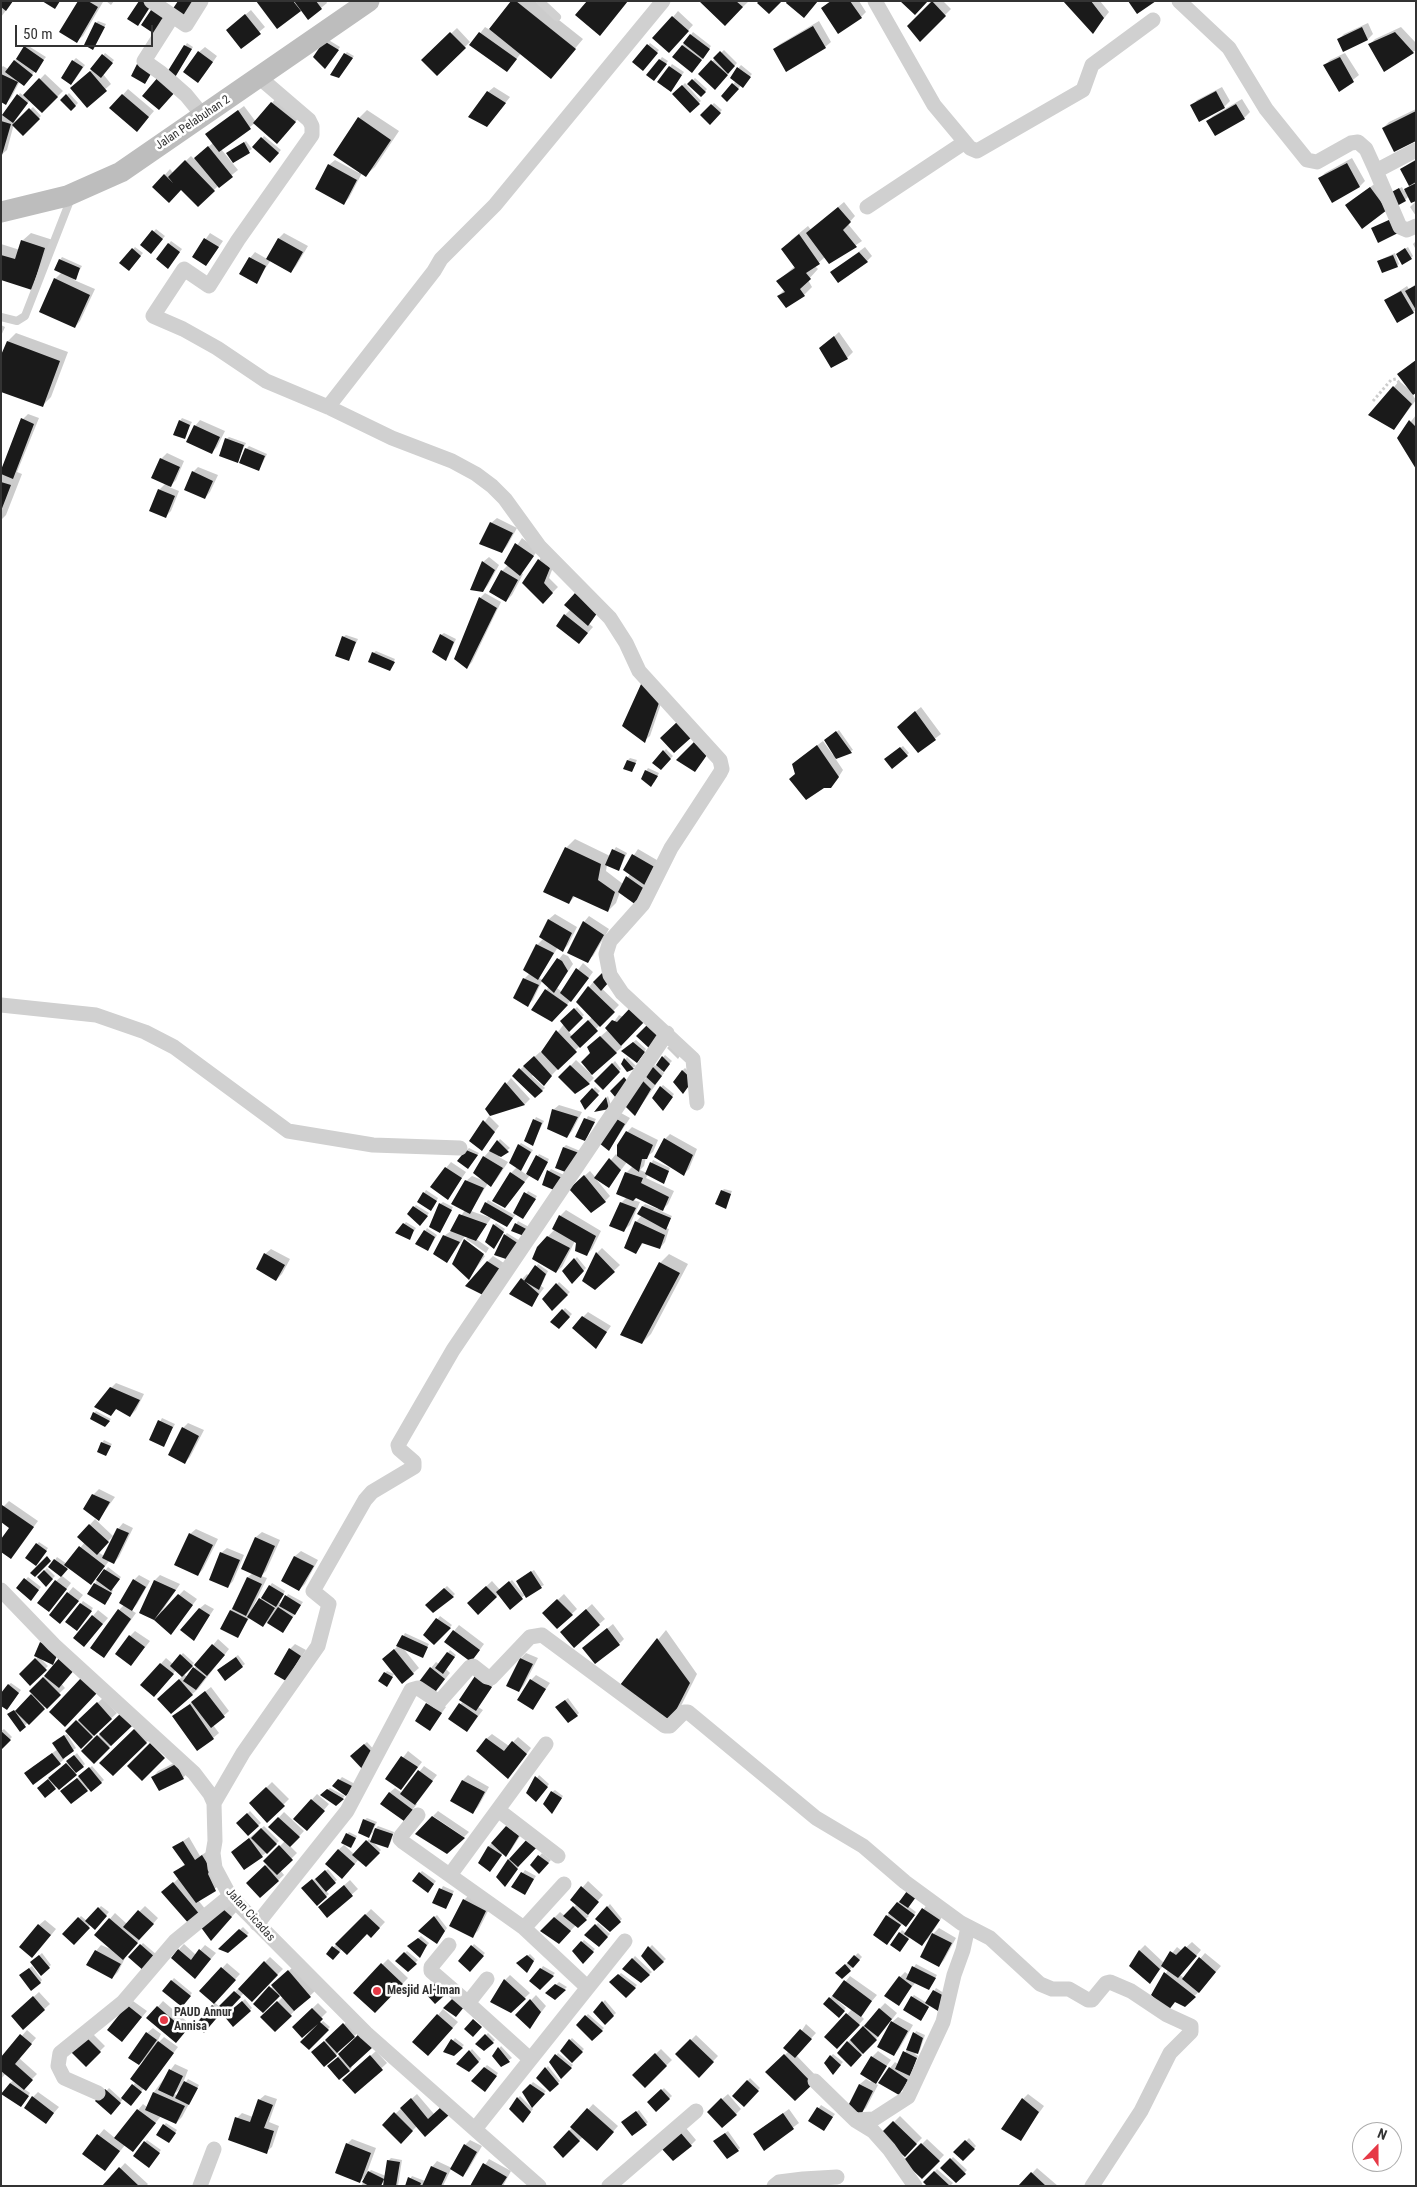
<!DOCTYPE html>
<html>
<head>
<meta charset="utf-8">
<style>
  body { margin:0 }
  #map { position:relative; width:1417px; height:2187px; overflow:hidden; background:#fff; font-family:"Roboto Condensed",sans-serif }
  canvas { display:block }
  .frame { position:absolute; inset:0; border:2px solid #333; pointer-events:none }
  .north { position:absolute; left:1352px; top:2122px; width:50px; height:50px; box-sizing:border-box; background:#fff; border:1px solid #adadad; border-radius:50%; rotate:22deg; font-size:14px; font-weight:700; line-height:20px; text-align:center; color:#333 }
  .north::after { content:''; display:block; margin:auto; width:18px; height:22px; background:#e63946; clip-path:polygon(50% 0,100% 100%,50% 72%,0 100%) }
  .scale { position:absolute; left:15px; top:25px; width:138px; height:22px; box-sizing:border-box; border:2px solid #333; border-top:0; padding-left:6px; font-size:15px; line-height:18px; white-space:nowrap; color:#333; -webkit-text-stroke:4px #fff; paint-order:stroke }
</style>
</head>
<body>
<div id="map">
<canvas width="1417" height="2187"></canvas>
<div class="frame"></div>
<div class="north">N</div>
<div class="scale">50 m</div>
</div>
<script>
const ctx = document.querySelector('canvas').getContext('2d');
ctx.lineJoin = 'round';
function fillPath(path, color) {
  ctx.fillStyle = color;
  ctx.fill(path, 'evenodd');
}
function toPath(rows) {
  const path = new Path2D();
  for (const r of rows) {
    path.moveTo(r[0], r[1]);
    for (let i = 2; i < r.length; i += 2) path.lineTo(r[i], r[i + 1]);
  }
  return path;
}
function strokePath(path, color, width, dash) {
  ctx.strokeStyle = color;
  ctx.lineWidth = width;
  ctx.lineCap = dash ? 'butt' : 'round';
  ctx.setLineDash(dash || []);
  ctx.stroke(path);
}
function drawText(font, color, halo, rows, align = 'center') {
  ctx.font = font + ' "Roboto Condensed",sans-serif';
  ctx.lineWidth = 5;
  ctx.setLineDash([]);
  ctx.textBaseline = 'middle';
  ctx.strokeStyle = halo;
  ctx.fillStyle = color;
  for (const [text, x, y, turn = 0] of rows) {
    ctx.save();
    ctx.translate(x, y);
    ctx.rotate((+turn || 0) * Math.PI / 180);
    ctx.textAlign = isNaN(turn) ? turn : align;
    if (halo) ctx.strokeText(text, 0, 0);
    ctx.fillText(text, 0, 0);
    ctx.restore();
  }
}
fillPath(toPath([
  [1,1,13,1,1,17],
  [80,1,103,2,83,36,77,41],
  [106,1,114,1,111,5],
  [257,1,326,1,327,3,309,18,301,9,300,11],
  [512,1,535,1,583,39,551,77,521,53,512,65,471,45,485,27,490,30],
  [701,1,749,1,725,24],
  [830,1,859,1,866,12,861,17,823,8],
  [933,1,943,1,951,9,920,40,909,27],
  [1065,1,1100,1,1109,12,1093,32],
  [251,10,265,27,241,47,227,30],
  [678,11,693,25,674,46,673,17],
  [98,21,106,24,93,48,96,23],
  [819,21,831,42,825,47,774,49,780,44],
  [1368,23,1373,34,1368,39,1339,39,1344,34],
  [1401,27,1416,43,1416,50,1385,70,1370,44,1375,39],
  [457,28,470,42,437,74,423,60],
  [693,32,711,46,697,66,674,56],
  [327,39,340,47,325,67],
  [187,43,193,47,176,75,168,74],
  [650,43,659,50,642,69,634,62],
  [27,45,46,57,26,82,20,81,11,98,6,103,1,101,1,68,3,66,8,69],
  [205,47,217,56,203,76,199,52],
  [724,50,737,63,714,88,699,74],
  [347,52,354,56,341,74,345,54],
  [105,53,114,60,103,74,111,84,87,106,77,82,93,69],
  [1345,53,1359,75,1339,91,1325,65,1330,60],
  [662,57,668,61,656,77,648,75],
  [76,58,85,65,74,81,73,61],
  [672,64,684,72,673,88,670,67],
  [741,65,752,74,727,100,722,96,736,81,731,77],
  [45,74,63,91,42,112,30,100,15,120,7,150,1,155,1,114,4,115,20,93,24,96],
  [695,78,707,89,701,96,689,84],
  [685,83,701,101,690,111,674,94],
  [494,87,510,97,492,120,488,92],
  [1222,87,1230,101,1223,108,1192,106,1197,100],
  [128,89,154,111,142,125,111,108],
  [69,93,78,103,71,110,62,100],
  [277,97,300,116,283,137,255,123,221,149,238,170,218,186,198,206,182,189,154,187,170,169,173,173,191,156,194,159,213,143,207,134,244,106,256,122],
  [1242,99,1250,112,1244,118,1215,134,1208,121,1213,116],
  [714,103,722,110,710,123,702,115],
  [33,107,41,116,23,134,15,124],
  [1416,109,1416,140,1383,128,1389,122],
  [367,110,399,131,375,167,366,175,362,173,349,198,344,203,329,165,335,160,359,173,359,118],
  [264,136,281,150,270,162,254,147],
  [246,141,252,149,233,162,230,151],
  [1352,158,1365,181,1360,186,1333,201,1320,178,1325,173],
  [1416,159,1416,200,1409,196,1405,200,1392,192,1402,187,1404,191,1410,186,1401,169],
  [1376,183,1392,204,1352,200],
  [1416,201,1416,216,1410,207],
  [844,202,855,216,848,224,862,241,829,263,825,257,815,266,818,269,808,280,812,287,804,295,778,296,785,289,778,281,795,266,791,240,808,226,811,230],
  [156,229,165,236,153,250,142,245],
  [31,233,53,240,40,280,1,278,1,244,20,250,22,241],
  [210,233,223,241,206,265,193,257],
  [284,233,308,246,296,266,291,272,271,260,256,282,250,258,255,252,267,259,279,238],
  [171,241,182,249,170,265,157,259],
  [1416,241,1416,250,1413,244],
  [135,247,143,253,129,269,121,263],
  [865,247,872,256,867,261,832,272],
  [1408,247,1413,256,1411,258,1397,254],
  [1395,253,1399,264,1397,266,1378,261],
  [62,257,82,266,74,280,95,289,80,321,75,327,55,279,62,272,60,260],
  [1416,284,1416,310,1413,312,1386,300,1407,286,1409,289],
  [1,325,5,327,1,336],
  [839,332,853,352,847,358,831,366,827,343],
  [16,333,68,352,51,397,42,406,8,341],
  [1416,360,1416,391,1412,394,1416,400,1394,429,1394,387,1399,381,1411,391,1399,374],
  [28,414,39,418,17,472,22,474,6,515,1,520,1,466,4,467,23,419],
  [1416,415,1416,466,1398,438],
  [182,418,192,422,184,438,180,421],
  [200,420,225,431,217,447,212,452,195,426],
  [229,437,246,443,237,461,226,439],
  [249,446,267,454,259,470,246,449],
  [167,453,184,461,176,480,169,487,179,491,171,511,166,516,159,490,166,483,161,459],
  [198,467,218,475,210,492,205,498,193,472],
  [497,518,517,528,507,546,502,552,491,523],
  [522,538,538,550,521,573,523,574,512,595,506,601,502,571,508,565,506,562],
  [544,554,555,562,549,578,558,587,543,602,539,560],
  [489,557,499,565,488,585,483,591,483,562],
  [485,593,501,602,472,662,467,668,480,598],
  [571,609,593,627,584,637,565,615],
  [444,633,456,639,448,657,441,635],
  [346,635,358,639,348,660,343,637],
  [376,651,395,659,390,669,373,653],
  [665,692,650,736,644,741,624,726],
  [921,707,941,734,919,751,904,721],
  [839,730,853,750,835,758,843,770,836,781,796,773,799,759,823,741,833,755,835,754,828,738],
  [903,746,909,753,907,755,888,757],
  [666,749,673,756,661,768,664,751],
  [630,758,637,760,632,771,628,760],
  [648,768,659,773,654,783,646,771],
  [575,839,610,856,616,847,627,853,619,870,607,865,606,871,623,884,630,874,624,870,638,849,662,863,644,900,620,892,616,903,608,911,575,896,569,903,545,891,567,847],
  [555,914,577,927,568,945,563,950,558,947,539,978,543,980,563,954,568,956,573,964,557,988,562,992,583,963,593,972,576,995,557,1015,546,990,549,987,542,981,533,1000,527,1005,524,979,530,973,537,945,543,939,541,937,549,919],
  [589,916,609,929,593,956,587,961,584,922],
  [594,981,619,1005,549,1078,534,1074,532,1076,545,1088,535,1096,514,1075,540,1052,542,1053,564,1024,562,1021,577,1007,584,1015,568,1031,573,1037,593,1016,577,1002],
  [650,1014,620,1045,622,1047,591,1075,594,1078,589,1083,576,1092,560,1077,576,1060,590,1073,591,1072,591,1053,594,1042,608,1030,619,1015,623,1017],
  [636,1040,646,1049,639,1059,625,1048],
  [675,1041,680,1056,678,1059,667,1048],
  [665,1055,672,1061,662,1071,664,1073,635,1114,643,1081,648,1076,646,1075,655,1065,656,1066],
  [627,1057,636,1066,627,1071,622,1064],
  [615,1061,621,1069,603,1088,596,1081],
  [685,1068,694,1077,675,1082,683,1070],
  [511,1078,530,1099,525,1104,490,1115,486,1109],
  [663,1085,674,1094,665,1107,661,1087],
  [595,1087,600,1091,585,1108,581,1102],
  [608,1096,611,1105,597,1110,606,1098],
  [559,1105,582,1112,572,1131,567,1137,553,1110],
  [621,1113,630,1118,609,1150,600,1142],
  [489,1116,499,1126,482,1149,471,1141],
  [588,1116,596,1119,587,1137,577,1136],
  [536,1117,544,1121,532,1145,525,1140],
  [632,1127,658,1140,653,1152,646,1157,644,1166,640,1170,647,1173,653,1160,670,1168,664,1182,648,1174,646,1178,674,1191,668,1204,661,1211,672,1216,666,1228,669,1229,665,1242,660,1248,644,1242,636,1252,636,1222,642,1215,643,1206,645,1204,658,1209,658,1208,636,1196,633,1200,640,1202,630,1225,624,1230,621,1203,627,1197,626,1173,633,1166,627,1162,608,1187,596,1179,610,1196,605,1201,576,1183,590,1171,596,1178,616,1154,618,1156,627,1132],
  [670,1134,697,1149,689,1169,684,1174,665,1139],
  [500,1139,510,1148,499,1157,508,1162,496,1180,490,1186,488,1183,471,1211,491,1218,486,1203,488,1200,514,1215,528,1191,537,1196,525,1215,516,1214,509,1223,492,1217,476,1239,489,1248,486,1253,466,1239,468,1237,465,1236,447,1262,444,1236,451,1231,465,1210,466,1181,472,1176,482,1180,484,1157],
  [521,1143,533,1150,520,1170,527,1175,539,1154,549,1159,540,1177,538,1179,530,1175,505,1207,511,1173,517,1167,519,1145],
  [566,1145,580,1151,568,1171,564,1147],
  [469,1148,479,1153,470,1165,467,1150],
  [451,1162,466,1172,448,1198,446,1168],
  [551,1169,564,1175,556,1186,549,1171],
  [724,1189,732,1191,726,1207,722,1191],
  [426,1190,438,1198,433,1208,424,1193],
  [443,1202,453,1207,440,1232,440,1204],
  [416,1205,429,1213,422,1222,414,1207],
  [566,1210,601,1231,592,1249,587,1254,575,1241,562,1267,556,1272,538,1247,555,1229,560,1216],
  [518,1221,529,1227,523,1235,513,1230],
  [406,1222,416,1228,409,1239,404,1224],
  [496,1223,505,1229,496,1245,494,1225],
  [427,1228,437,1235,430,1247,425,1231],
  [507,1233,520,1241,511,1257,505,1235],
  [465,1241,485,1256,469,1278],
  [602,1248,620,1265,595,1289,597,1253],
  [271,1249,290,1259,282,1274,276,1280,265,1254],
  [669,1254,688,1264,651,1334,642,1343,660,1263],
  [493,1256,507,1265,467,1285,488,1261],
  [577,1257,586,1268,572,1282,563,1271],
  [538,1264,548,1271,541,1286,544,1288,531,1305,522,1279,527,1274,529,1276],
  [559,1282,570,1292,552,1309,544,1299],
  [565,1308,572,1314,559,1327,552,1322],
  [588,1312,611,1326,596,1347,583,1317],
  [116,1383,144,1394,136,1410,130,1416,117,1408,111,1415,111,1388],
  [96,1411,111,1419,104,1426,94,1413],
  [162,1418,175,1424,164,1445,151,1439],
  [188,1423,204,1430,190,1457,185,1462,183,1428],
  [104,1440,112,1444,106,1454,102,1443],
  [99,1489,115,1497,99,1519,93,1495],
  [9,1501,38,1521,11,1557,11,1527,1,1521,1,1509],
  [95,1519,113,1536,98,1552,104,1556,118,1529,123,1523,133,1528,119,1557,114,1563,109,1561,96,1578,68,1567,61,1575,71,1583,54,1605,56,1581,62,1576,50,1567,57,1557,67,1564,85,1542,79,1537],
  [196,1529,218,1539,203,1569,198,1575,190,1534],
  [262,1532,280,1540,266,1571,261,1576,267,1578,252,1609,253,1610,272,1583,285,1591,279,1602,282,1604,288,1594,303,1602,283,1632,267,1622,263,1626,250,1617,237,1637,231,1610,248,1577,253,1573,242,1568,256,1537],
  [39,1542,48,1548,38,1562,37,1544],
  [227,1548,244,1555,233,1581,228,1587,221,1553],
  [301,1551,318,1560,305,1584,299,1590,282,1581,295,1556],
  [108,1567,121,1577,112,1589,113,1590,108,1601,95,1583],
  [47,1568,55,1576,46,1585,38,1577],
  [534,1570,544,1585,526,1594,510,1608,499,1594,479,1613,469,1603,492,1581,500,1590,512,1580,524,1595,520,1579],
  [139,1575,150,1581,137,1604,131,1610,136,1613,109,1651,119,1610,124,1605,134,1580],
  [160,1575,180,1584,162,1611,163,1612,184,1590,197,1599,171,1633,155,1619,140,1612,155,1580],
  [28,1577,41,1587,33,1597,18,1588],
  [447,1586,455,1594,453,1596,427,1605],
  [73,1587,83,1595,65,1617,50,1615],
  [564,1594,577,1609,557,1628,544,1613],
  [83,1601,93,1608,79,1627,67,1622],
  [205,1604,214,1609,194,1639,199,1609],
  [592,1604,605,1619,574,1646,567,1627],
  [98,1610,108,1618,89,1640,74,1638],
  [440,1616,452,1625,434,1644,425,1635],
  [613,1624,624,1639,619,1644,583,1648],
  [459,1625,484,1644,476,1655,445,1642],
  [666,1630,697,1674,678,1712,621,1685],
  [135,1631,150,1641,131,1665,130,1636],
  [405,1633,429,1644,422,1657,403,1648,419,1668,402,1683,389,1654,397,1647],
  [218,1639,229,1649,198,1689,171,1713,164,1693,183,1676,176,1670,159,1690,142,1685,166,1658,173,1664,183,1653,194,1663,184,1674,187,1677],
  [295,1644,306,1650,291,1674,290,1649],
  [61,1649,52,1664,40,1658,48,1666,30,1684,20,1674,38,1657],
  [450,1650,456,1655,446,1669,450,1673,438,1688,420,1683,431,1668,436,1662,439,1664],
  [526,1653,538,1658,524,1685,519,1691,521,1658],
  [238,1655,245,1664,225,1679,221,1668],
  [50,1671,65,1688,20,1730,11,1712,17,1710,33,1694,30,1691],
  [387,1671,394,1674,389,1683,385,1673],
  [536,1675,550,1683,533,1708,531,1680],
  [496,1681,478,1707,483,1710,467,1731,450,1718,463,1701],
  [11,1683,21,1690,9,1706,8,1685],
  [211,1687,229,1711,213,1725,219,1733,213,1738,174,1716],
  [103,1698,117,1713,81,1747,66,1731],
  [568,1698,579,1713,577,1715,559,1704],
  [433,1699,446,1707,430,1729,427,1704],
  [140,1724,152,1737,113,1775,101,1763],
  [4,1729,12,1737,1,1748,1,1731],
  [103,1731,114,1742,94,1762,83,1751],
  [67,1734,76,1748,64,1756,65,1758,60,1763,31,1768,58,1749,56,1740],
  [492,1734,509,1746,518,1737,531,1748,513,1772,486,1739],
  [367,1742,377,1753,354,1753],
  [408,1751,422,1762,401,1789,387,1779],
  [77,1753,85,1764,59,1788,57,1786,45,1796,41,1786],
  [182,1759,188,1772,183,1778,153,1777,158,1771],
  [92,1766,104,1780,92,1790,89,1788,87,1790,64,1789],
  [424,1766,437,1775,415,1803,417,1804,409,1814,389,1793,395,1788,402,1793],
  [468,1775,489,1787,478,1807,473,1812,463,1780],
  [539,1775,549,1784,538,1798,528,1792],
  [342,1777,355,1784,349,1792,334,1786],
  [272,1782,289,1799,267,1821,250,1804],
  [330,1788,345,1796,336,1805,324,1792],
  [555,1790,563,1796,554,1810,552,1792],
  [317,1794,329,1804,313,1823,295,1818],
  [250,1811,261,1823,248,1834,238,1823],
  [438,1811,469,1832,464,1837,433,1816],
  [284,1812,304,1831,290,1846,297,1853,280,1870,284,1875,260,1897,253,1877,268,1864,265,1861,285,1841,270,1827],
  [367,1818,377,1822,372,1832,378,1826,394,1832,390,1844,388,1847,372,1841,381,1850,366,1866,359,1859,348,1872,338,1850,344,1845,354,1854,369,1839,372,1841,375,1830,369,1836,364,1820],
  [512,1821,524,1830,511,1850,505,1855,503,1853,493,1868,480,1862,489,1846],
  [264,1826,279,1841,267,1852,262,1856,232,1852],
  [349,1832,357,1836,353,1844,347,1834],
  [531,1836,519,1866,507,1883,497,1877,509,1860],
  [189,1837,200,1856,208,1851,220,1885,198,1900,206,1910,200,1915,169,1887,179,1878,175,1872,186,1863,174,1847],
  [542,1853,551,1860,539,1872,532,1865],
  [328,1869,337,1880,325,1890,329,1894,317,1904,303,1888],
  [525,1870,536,1876,527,1891,513,1887],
  [422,1871,436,1881,430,1889,420,1873],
  [350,1880,358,1889,327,1916,325,1902],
  [588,1881,603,1895,586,1914,589,1916,578,1926,576,1925,559,1943,542,1930,560,1912,565,1916,577,1904,572,1900],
  [443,1886,454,1891,446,1908,434,1902],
  [470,1894,491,1905,478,1931,472,1936,464,1900],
  [900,1900,916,1912,908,1923,903,1923,887,1943,887,1916],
  [928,1903,944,1914,928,1939,922,1944,910,1936,902,1948,891,1944,902,1930,906,1933],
  [229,1904,237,1911,216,1934,207,1921],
  [610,1904,622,1919,610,1930,597,1919],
  [101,1906,109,1912,95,1928,91,1924,74,1943,64,1934,81,1916,87,1921],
  [145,1906,158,1918,124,1958,125,1958,118,1972,112,1978,96,1951,101,1945,115,1951,96,1935,115,1913,127,1924],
  [371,1909,385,1922,371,1937,367,1933,342,1949,336,1956,327,1954],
  [437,1915,447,1928,439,1940,420,1930],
  [45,1920,56,1929,38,1951,39,1925],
  [598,1923,610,1934,599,1945,586,1935],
  [243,1927,249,1933,228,1952,220,1948],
  [939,1928,956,1938,944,1960,939,1966,933,1934],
  [421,1936,429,1943,420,1956,409,1946],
  [584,1940,595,1949,583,1962,573,1951],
  [1192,1942,1201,1950,1180,1975,1184,1978,1205,1953,1221,1966,1200,1991,1184,2005,1152,1995,1168,1970,1163,1966,1150,1982,1130,1966,1140,1950,1145,1945,1164,1963,1177,1947,1182,1951],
  [143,1943,157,1955,130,1957],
  [184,1944,196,1955,205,1945,216,1953,200,1972,172,1957],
  [474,1944,485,1953,470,1970,459,1961],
  [652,1945,666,1959,654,1969,642,1956],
  [407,1951,418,1960,408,1970,396,1961],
  [42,1953,51,1965,41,1974,34,1960],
  [858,1953,862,1957,842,1978,837,1973],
  [530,1954,535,1959,529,1969,520,1961],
  [635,1956,652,1972,641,1981,624,1969],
  [270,1957,283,1969,252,2000,244,1993,226,2011,224,2008,206,2029,196,2025,215,2003,201,1991,227,1963,240,1974,214,2002,220,2007],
  [388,1959,408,1978,375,2012,355,1992],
  [916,1964,937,1975,929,1989,916,1982,898,2004,900,1977,905,1972,909,1975],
  [32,1966,42,1980,40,1983,23,1973],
  [294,1966,316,1990,275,2030,262,2017,283,1997,280,1993,263,2012,254,2004],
  [543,1966,555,1973,540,1988,541,1969],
  [621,1973,637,1985,626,1997,611,1982],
  [510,1975,530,1993,511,2011,505,1980],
  [850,1976,877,1995,860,2015,864,2019,837,2048,826,2037,852,2009,839,2000,838,2001,846,2008,839,2016,825,2004,832,1996,833,1997],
  [174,1978,192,1993,182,2006,163,1991],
  [559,1982,567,1987,554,1999,547,1993],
  [936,1988,947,1995,930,2005,923,2017,912,1997,914,1995,927,2003],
  [39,1992,50,2004,23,2028,18,2011],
  [536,1995,546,2006,530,2027,517,2015],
  [245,1999,252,2008,233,2025,225,2017],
  [605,2000,616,2013,605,2023,594,2012],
  [133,2001,147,2011,122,2041,109,2030],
  [163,2001,191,2025,181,2036,148,2018],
  [318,2003,327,2012,302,2037,293,2027],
  [885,2003,897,2013,878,2037,851,2065,848,2042],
  [443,2009,458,2022,434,2049,438,2015],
  [588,2014,604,2028,592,2040,577,2025],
  [898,2017,913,2025,899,2049,894,2054,892,2022],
  [350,2019,360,2031,337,2051,352,2068,339,2079,328,2066,340,2055,338,2053,324,2065,313,2052],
  [323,2021,330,2027,309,2048,302,2042],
  [806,2024,816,2033,796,2055,818,2078,795,2100,767,2072,789,2051],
  [153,2028,161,2034,155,2046,164,2037,178,2047,146,2089,144,2088,133,2102,124,2098,111,2113,97,2101,109,2088,121,2099,136,2082,149,2056,139,2064,147,2033],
  [27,2030,36,2038,19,2058,37,2074,23,2088,30,2093,23,2104,10,2083,14,2080,6,2073,1,2079,1,2059],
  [90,2031,105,2046,86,2065,71,2050],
  [916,2031,925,2035,920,2050,915,2054,918,2056,911,2073,905,2088,899,2093,890,2068,895,2062,899,2065],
  [488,2033,495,2040,484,2050,477,2044],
  [696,2035,718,2056,699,2076,677,2054],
  [455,2038,464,2045,454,2055,445,2051],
  [572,2038,584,2049,572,2061,570,2040],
  [501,2046,512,2058,501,2065,494,2056],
  [472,2049,481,2059,469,2071,458,2064],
  [661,2049,672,2060,645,2086,634,2075],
  [376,2051,387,2063,355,2093,349,2075],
  [878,2051,891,2060,874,2083,878,2085,866,2108,860,2113,848,2107,860,2084,866,2079,871,2082,872,2080,872,2057],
  [558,2053,573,2065,561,2077,551,2062],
  [833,2054,843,2062,833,2073,831,2056],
  [175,2064,188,2070,181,2088,174,2094,177,2095,188,2079,199,2085,182,2117,176,2123,161,2116,138,2145,125,2145,105,2170,84,2153,104,2129,115,2138,143,2104,147,2107,154,2092],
  [487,2065,498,2073,488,2088,472,2081],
  [548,2066,560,2081,550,2090,537,2078],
  [750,2078,760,2088,744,2105,734,2096],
  [533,2082,546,2091,532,2106,524,2092],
  [664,2088,672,2096,656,2110,649,2102],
  [38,2092,59,2107,46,2122,33,2097],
  [417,2094,434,2114,453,2109,417,2126,401,2142,383,2125],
  [728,2094,741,2109,736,2114,714,2106],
  [1028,2094,1044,2106,1020,2139,1023,2099],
  [265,2095,277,2099,269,2122,279,2126,272,2147,266,2152,237,2118,242,2113,253,2117,259,2100],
  [520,2096,533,2109,525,2119,518,2098],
  [593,2104,618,2126,602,2144,583,2137,563,2156,555,2147],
  [821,2105,835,2114,826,2127,810,2121],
  [789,2109,799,2123,764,2149,754,2134],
  [639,2110,648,2122,646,2124,625,2120],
  [900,2116,922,2138,905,2155,882,2134],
  [166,2123,177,2130,171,2140,164,2125],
  [686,2128,696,2140,691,2145,663,2148],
  [728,2131,740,2148,738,2150,717,2139],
  [969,2138,976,2146,963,2160,955,2152],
  [352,2139,376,2148,366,2175,371,2170,386,2176,388,2161,391,2158,402,2160,398,2186,384,2186,385,2178,381,2186,361,2186,368,2174,360,2181,347,2144],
  [927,2139,944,2155,922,2178,905,2161],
  [147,2140,161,2150,151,2164,145,2142],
  [470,2140,482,2146,468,2170,463,2175,451,2169,443,2186,406,2186,412,2176,425,2181,432,2167,437,2161,452,2168,465,2145],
  [953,2157,967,2170,956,2182,942,2168],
  [489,2159,511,2171,503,2186,471,2186],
  [125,2163,148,2184,146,2186,104,2186],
  [1037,2168,1058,2186,1020,2186],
  [937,2169,953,2183,950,2186,929,2186,925,2182]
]), '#0003');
fillPath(toPath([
  [1,1,13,1,6,11,1,7],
  [42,1,60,1,55,9],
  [78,1,88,1,98,7,77,43,59,32],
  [139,1,148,1,152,4,138,26,127,19],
  [178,1,199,1,185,23,170,13],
  [256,1,293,1,301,11,277,29],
  [294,1,316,1,322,9,308,20],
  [511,1,516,1,576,49,551,79,489,29],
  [587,1,628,1,600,36,575,15],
  [699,1,736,1,743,7,725,26],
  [759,1,782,1,769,14,757,3],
  [787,1,818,1,804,18,786,3],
  [831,1,850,1,862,18,838,34,821,8],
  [900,1,928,1,915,15],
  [932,1,946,16,920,42,907,26],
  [1063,1,1091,1,1104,18,1093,34],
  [1128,1,1156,1,1137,14],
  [153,7,168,17,156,35,141,25],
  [245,14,261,34,241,49,226,30],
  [672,16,689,31,669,53,652,38],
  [95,22,105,27,93,50,84,45],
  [813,26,826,48,786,72,773,49],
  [1362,27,1368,40,1343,52,1337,39],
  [450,32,466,48,437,76,421,60],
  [479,32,517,59,507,72,469,45],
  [1395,32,1414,53,1384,72,1368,44],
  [690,34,710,49,703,59,683,43],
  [324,41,339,50,325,69,313,57],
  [647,44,658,53,643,71,632,62],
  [184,45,192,49,174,79,166,74],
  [682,45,702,60,692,73,672,57],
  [24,46,44,60,36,73,16,59],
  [198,51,213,62,198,83,183,72],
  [720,51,735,66,728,74,713,58],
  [344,53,353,58,339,78,330,75],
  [102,54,113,63,101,78,90,69],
  [1340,57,1354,82,1339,92,1323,65],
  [659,59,667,64,654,81,646,75],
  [14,60,33,75,24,86,5,72],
  [72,60,83,67,71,85,61,78],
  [711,60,728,75,715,90,698,74],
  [137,64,152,72,145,84,131,76],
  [669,66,682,75,671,92,657,82],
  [737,67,751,77,743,88,730,78],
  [90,71,107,91,87,108,70,88],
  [1,74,18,82,6,105,1,102],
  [159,76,176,91,159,110,142,96],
  [39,78,58,97,42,113,23,95],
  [692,79,706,92,701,97,687,84],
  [732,83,739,89,727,102,721,96],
  [682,85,700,104,690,113,672,94],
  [487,91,506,103,487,127,468,117],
  [1216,91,1225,108,1199,122,1190,105],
  [17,94,28,103,13,123,2,115],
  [66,94,76,106,71,111,60,100],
  [122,94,149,117,137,132,109,108],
  [271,102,296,122,277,144,253,123],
  [711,104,721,113,710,125,700,115],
  [1236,104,1245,119,1215,136,1206,121],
  [29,108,40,119,23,136,12,125],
  [238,110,251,129,219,152,205,134],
  [1416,111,1416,141,1394,152,1382,128],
  [358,117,391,140,366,177,333,155],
  [1,121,11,124,2,155,1,155],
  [261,137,279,153,270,163,252,147],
  [244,142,250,153,233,163,226,153],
  [208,146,233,177,219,188,194,158],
  [185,160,215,191,198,207,181,190,169,203,152,187,164,174,173,183,168,177],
  [1416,160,1416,182,1409,186,1400,169],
  [1347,163,1360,187,1332,203,1318,178],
  [328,164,357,180,344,205,315,189],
  [1416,183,1416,201,1411,203,1404,189],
  [1370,187,1387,210,1362,229,1345,205],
  [1399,188,1406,201,1395,207,1388,194],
  [838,207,851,222,843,230,857,247,829,264,806,233],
  [1391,219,1398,233,1378,243,1371,228],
  [152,230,163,239,151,254,140,245],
  [799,234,820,264,806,273,811,279,800,289,805,296,786,308,777,296,785,292,776,281,795,268,781,249],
  [204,238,219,247,206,266,192,257],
  [278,238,303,252,291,273,266,259],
  [21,240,45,248,32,290,1,280,1,255,15,259],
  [168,243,180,252,168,269,156,259],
  [132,248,141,256,129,271,119,263],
  [1405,248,1412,259,1402,265,1396,254],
  [859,252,868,262,838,283,830,272],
  [1393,255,1398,267,1382,273,1377,261],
  [249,257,266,266,257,284,239,274],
  [59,259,80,268,76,280,54,270],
  [54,278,90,295,75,328,39,312],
  [1416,285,1416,310,1405,291],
  [1401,291,1414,313,1397,323,1384,300],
  [834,336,848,359,831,368,819,348],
  [7,341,60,361,43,407,1,392,1,355],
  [1416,360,1416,393,1413,395,1397,374],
  [1393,386,1412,404,1394,430,1368,415],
  [21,418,34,424,13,479,1,474,1,470],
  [179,420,190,425,185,439,173,435],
  [1409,420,1416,427,1416,469,1397,438],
  [194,425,220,437,212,454,186,442],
  [225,438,244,445,238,463,219,456],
  [245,448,265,456,259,471,239,463],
  [160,458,180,467,171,487,151,478],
  [192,471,213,481,205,499,184,490],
  [1,482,11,485,1,511],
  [158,489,175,496,166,518,149,511],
  [490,522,513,533,502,553,479,544],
  [515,543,534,556,520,576,504,563],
  [538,559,550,568,544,583,553,593,543,604,522,583],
  [482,561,495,570,483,592,470,590],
  [501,570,518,580,506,602,489,592],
  [575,593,598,612,588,626,564,605],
  [479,597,497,608,467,669,454,659],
  [564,614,588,633,579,644,556,626],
  [440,634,454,642,446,661,432,652],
  [342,636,356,642,349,661,335,656],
  [372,652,395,662,390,671,368,662],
  [642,682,661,697,645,743,622,726],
  [915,711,936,740,918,753,897,727],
  [678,721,693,736,674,753,660,738],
  [836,731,852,753,836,759,824,740],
  [694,742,707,755,695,772,676,760],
  [817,745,839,777,831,788,824,788,806,800,789,779,795,774,792,764],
  [900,747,908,756,892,769,884,759],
  [663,750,671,759,661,770,652,763],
  [627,760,636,763,632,772,623,769],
  [645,770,658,776,651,787,641,779],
  [565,847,601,864,598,880,615,892,608,912,573,896,569,904,543,892],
  [612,849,625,855,619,871,605,865],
  [632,854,658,869,646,886,623,870],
  [626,876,646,890,639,907,618,892],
  [548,919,572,933,563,952,539,937],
  [583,921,604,935,588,963,567,953],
  [536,944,554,953,538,980,523,970],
  [557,958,562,961,568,971,554,993,541,981],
  [576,968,589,978,571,1002,560,993],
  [604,971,609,982,601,991,593,982],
  [523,978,539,985,528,1007,513,998],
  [588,986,615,1012,600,1027,576,1002],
  [545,989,568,1005,552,1022,531,1010],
  [574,1008,583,1018,569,1032,560,1021],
  [630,1008,646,1020,621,1046,605,1028,612,1020,617,1022],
  [588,1020,598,1031,580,1048,570,1037],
  [648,1024,658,1035,649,1048,636,1036],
  [556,1030,577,1052,558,1070,541,1052],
  [600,1036,617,1053,592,1075,581,1062,590,1053,587,1047],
  [633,1042,645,1052,637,1063,621,1051],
  [534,1056,552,1076,544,1086,523,1066],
  [662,1056,670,1064,664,1072,656,1065],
  [624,1058,634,1069,627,1072,621,1064],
  [612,1063,620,1072,603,1090,594,1081],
  [570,1065,590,1084,575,1094,558,1077],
  [652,1066,662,1076,655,1085,644,1075],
  [519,1068,543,1091,535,1098,512,1076],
  [682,1070,693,1080,683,1094,673,1082],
  [624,1077,628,1082,616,1098,610,1091],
  [642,1080,651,1089,635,1116,625,1106],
  [505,1082,525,1105,490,1116,485,1109],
  [660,1086,673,1097,663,1111,652,1098],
  [592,1088,599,1095,585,1110,580,1101],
  [606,1097,609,1109,594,1112],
  [552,1109,578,1117,567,1138,547,1129],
  [584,1118,595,1122,585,1141,575,1137],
  [615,1118,625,1124,609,1151,599,1143],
  [533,1119,542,1123,533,1146,524,1141],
  [483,1120,495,1132,482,1151,469,1141],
  [626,1131,653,1145,647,1159,642,1159,639,1172,617,1156,617,1145],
  [664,1138,693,1155,684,1176,654,1157],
  [497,1140,509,1152,501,1157,489,1151],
  [518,1144,531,1152,521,1171,509,1163],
  [563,1147,579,1153,568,1173,555,1168],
  [466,1150,478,1155,468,1169,457,1161],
  [536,1155,548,1162,538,1181,526,1174],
  [483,1156,503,1168,491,1187,473,1173],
  [609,1158,621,1170,609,1188,594,1178],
  [650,1162,669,1171,664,1184,645,1174],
  [445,1167,462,1178,448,1200,430,1187],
  [547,1170,562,1178,554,1190,542,1185],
  [510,1172,525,1182,505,1208,492,1201],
  [625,1172,643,1178,641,1183,669,1197,663,1211,636,1198,633,1201,616,1194],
  [584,1175,606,1202,591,1213,569,1189],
  [465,1180,484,1188,470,1214,451,1204],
  [721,1190,731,1194,726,1209,715,1204],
  [423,1192,437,1201,431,1211,417,1202],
  [524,1192,536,1199,523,1219,513,1213],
  [485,1202,513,1218,507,1227,480,1212],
  [620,1202,636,1208,624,1232,609,1226],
  [439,1203,452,1210,440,1233,429,1227],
  [413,1206,428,1216,420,1226,407,1214],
  [642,1206,671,1218,666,1230,637,1214],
  [459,1214,487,1224,476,1241,450,1231],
  [559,1215,596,1236,587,1256,575,1251,576,1243,552,1229],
  [635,1221,665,1235,660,1249,642,1243,636,1254,624,1248],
  [403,1223,414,1230,410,1240,395,1233],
  [515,1223,528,1230,524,1236,511,1231],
  [493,1224,504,1232,494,1249,485,1242],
  [424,1230,435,1237,428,1251,415,1244],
  [504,1234,519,1244,509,1260,494,1255],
  [443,1235,460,1242,447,1263,433,1254],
  [547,1236,570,1248,556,1273,532,1259,537,1247],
  [464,1239,484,1254,469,1280,452,1264],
  [596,1252,615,1272,595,1290,582,1281],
  [264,1253,285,1265,276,1281,256,1269],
  [574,1258,584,1271,572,1284,562,1271],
  [487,1261,503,1271,487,1297,465,1286],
  [659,1262,680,1273,642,1344,620,1335],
  [535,1265,546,1274,539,1290,524,1281],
  [521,1278,539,1294,532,1307,509,1294],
  [556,1283,568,1295,552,1311,542,1299],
  [562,1309,570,1317,559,1329,550,1322],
  [582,1316,607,1332,596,1349,572,1328],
  [110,1387,140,1400,130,1417,116,1409,111,1416,94,1407],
  [93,1412,110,1421,105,1427,90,1419],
  [158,1420,173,1427,164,1447,149,1440],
  [182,1427,199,1436,185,1464,168,1455],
  [101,1442,111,1446,106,1456,97,1452],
  [92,1494,110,1502,99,1521,83,1509],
  [2,1505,34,1527,11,1559,1,1552,1,1539,9,1528,1,1522],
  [89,1524,109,1542,97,1555,77,1537],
  [117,1528,129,1533,114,1564,102,1558],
  [189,1533,213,1545,198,1576,174,1565],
  [255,1537,275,1546,261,1578,241,1569],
  [36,1543,47,1551,36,1566,25,1558],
  [79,1546,105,1566,91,1585,64,1565],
  [220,1552,240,1560,228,1588,209,1580],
  [47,1556,51,1561,35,1577,30,1573],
  [294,1556,314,1566,299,1591,281,1581],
  [54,1559,68,1569,61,1577,48,1567],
  [104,1569,120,1579,111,1591,96,1580],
  [44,1570,53,1579,46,1587,37,1577],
  [531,1571,542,1588,526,1598,516,1581],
  [247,1577,262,1584,246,1616,232,1609],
  [24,1578,39,1590,31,1601,16,1588],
  [133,1579,146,1587,132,1611,119,1603],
  [55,1580,67,1589,49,1612,37,1603],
  [154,1580,176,1590,154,1620,178,1594,193,1605,171,1635,154,1620,139,1613],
  [509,1581,523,1599,510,1610,496,1592],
  [94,1583,112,1593,105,1605,87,1594],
  [269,1585,284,1594,276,1607,261,1598],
  [486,1586,497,1597,478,1615,467,1603],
  [444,1588,454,1597,433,1613,425,1605],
  [67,1592,79,1601,60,1624,49,1615],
  [285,1595,301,1605,295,1615,279,1606],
  [259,1598,275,1608,263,1627,247,1617],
  [557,1599,573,1615,557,1629,542,1613],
  [80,1603,92,1611,77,1631,65,1622],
  [278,1607,293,1617,283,1633,267,1623],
  [199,1608,210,1615,194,1641,180,1630],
  [118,1609,131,1619,104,1658,90,1648],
  [586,1609,600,1625,574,1648,560,1632],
  [230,1610,248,1619,238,1638,220,1629],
  [92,1615,103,1624,84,1647,73,1638],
  [436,1618,451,1628,434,1645,423,1635],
  [607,1628,620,1645,595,1664,582,1648],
  [453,1630,480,1650,471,1662,444,1642],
  [129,1635,145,1647,131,1666,115,1654],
  [402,1635,428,1647,423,1658,396,1646],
  [657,1638,690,1683,670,1722,620,1685],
  [40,1642,59,1651,53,1665,34,1656],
  [212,1644,225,1655,207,1676,194,1665],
  [289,1648,301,1656,286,1681,274,1674],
  [394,1649,414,1674,402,1684,382,1659],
  [447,1652,455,1657,443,1674,435,1668],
  [180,1654,193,1666,182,1677,170,1666],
  [60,1657,75,1669,59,1688,44,1676],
  [236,1657,243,1667,225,1681,217,1670],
  [35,1658,47,1670,30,1686,19,1674],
  [520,1658,533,1664,519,1692,506,1686],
  [160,1663,174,1674,154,1697,140,1685],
  [193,1667,206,1677,196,1690,183,1681],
  [430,1667,445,1679,433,1695,418,1683],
  [384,1672,393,1677,387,1687,378,1681],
  [475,1676,492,1687,476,1711,459,1700],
  [43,1677,61,1695,47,1709,29,1691],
  [81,1678,97,1693,65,1727,49,1712],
  [179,1679,193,1695,171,1714,157,1699],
  [530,1679,546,1689,533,1710,517,1700],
  [8,1684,19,1693,7,1710,1,1706,1,1693],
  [205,1691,225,1717,211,1728,191,1702],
  [31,1694,45,1709,29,1725,15,1711],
  [565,1700,578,1716,568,1723,555,1707],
  [97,1702,112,1719,94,1736,78,1720],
  [426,1703,442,1713,430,1731,415,1721],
  [459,1703,478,1716,467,1732,448,1719],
  [190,1704,214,1739,197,1751,172,1716],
  [14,1710,26,1727,20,1732,7,1714],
  [120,1714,132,1726,111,1746,99,1734],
  [76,1720,93,1737,81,1749,65,1731],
  [134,1729,147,1743,113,1776,99,1763],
  [1,1731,11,1740,1,1750],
  [64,1735,74,1751,63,1759,52,1743],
  [97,1735,110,1748,94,1764,81,1751],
  [486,1738,504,1751,512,1741,527,1754,508,1779,476,1751],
  [150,1743,165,1758,142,1781,127,1766],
  [364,1744,376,1756,365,1772,350,1756],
  [52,1753,61,1764,33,1785,24,1773],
  [74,1755,84,1767,76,1773,66,1761],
  [401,1756,418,1767,401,1790,385,1779],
  [66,1763,77,1775,59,1790,48,1778],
  [176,1764,184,1779,159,1791,151,1777],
  [89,1767,102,1783,91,1792,78,1776],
  [418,1770,433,1781,415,1805,400,1794],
  [535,1776,548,1787,536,1802,526,1793],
  [77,1778,88,1791,71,1804,60,1791],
  [48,1779,56,1789,45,1798,37,1788],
  [338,1779,354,1787,346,1796,332,1786],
  [462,1780,485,1792,473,1814,450,1801],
  [266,1787,285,1806,267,1823,249,1803],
  [327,1789,344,1799,336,1806,320,1795],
  [551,1791,562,1798,552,1814,543,1804],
  [389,1792,413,1810,404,1821,380,1804],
  [311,1799,325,1811,307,1831,293,1819],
  [247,1813,259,1826,248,1836,236,1823],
  [432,1816,465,1838,447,1854,415,1834],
  [278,1817,300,1837,290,1847,268,1827],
  [363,1819,375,1824,369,1838,358,1833],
  [506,1826,519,1836,506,1857,491,1843],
  [261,1828,277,1844,267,1854,251,1838],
  [375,1828,393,1834,388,1848,370,1842],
  [346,1833,356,1838,351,1848,341,1843],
  [249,1838,263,1857,244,1870,231,1852],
  [528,1838,538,1846,518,1867,509,1859],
  [366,1840,380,1853,366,1867,352,1855],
  [183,1841,195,1860,202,1855,210,1868,208,1874,216,1891,196,1903,173,1872,185,1865,172,1847],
  [279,1845,293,1860,277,1875,263,1861],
  [488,1846,502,1855,490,1872,478,1863],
  [338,1849,355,1864,342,1879,325,1864],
  [538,1855,549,1863,539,1874,530,1865],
  [508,1859,518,1869,505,1887,496,1877],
  [265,1865,279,1881,260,1898,246,1883],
  [325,1870,336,1883,326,1892,315,1879],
  [419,1872,434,1884,428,1893,412,1881],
  [521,1872,534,1879,525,1895,511,1887],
  [312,1879,327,1897,317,1906,301,1888],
  [173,1882,201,1916,190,1925,161,1892],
  [344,1885,353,1896,327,1918,318,1907],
  [581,1886,599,1902,588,1915,570,1900],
  [439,1888,453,1894,446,1909,432,1903],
  [907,1891,916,1897,908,1908,899,1902],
  [463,1899,486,1911,473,1938,449,1926],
  [897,1902,915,1915,906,1927,888,1913],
  [573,1906,587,1920,578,1928,563,1916],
  [607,1906,621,1922,610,1932,595,1919],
  [98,1907,107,1916,95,1930,85,1921],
  [922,1908,940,1920,922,1946,904,1934],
  [223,1909,232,1917,211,1941,200,1926],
  [138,1910,154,1924,139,1940,123,1927],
  [365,1914,380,1928,371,1938,367,1934,347,1955,335,1944],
  [886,1915,901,1925,887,1945,873,1935],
  [434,1916,445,1931,437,1944,418,1931],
  [78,1917,90,1928,74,1945,62,1934],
  [554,1917,571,1931,559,1944,540,1931],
  [109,1918,138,1943,123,1960,94,1935],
  [38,1924,51,1935,32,1958,19,1947],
  [595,1924,608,1937,599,1947,584,1935],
  [239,1929,248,1936,228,1953,218,1949],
  [899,1932,909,1939,900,1952,890,1945],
  [932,1933,952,1943,939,1967,920,1957],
  [418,1938,427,1945,420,1958,407,1946],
  [581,1941,594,1952,583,1964,572,1951],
  [140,1944,156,1958,144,1971,128,1957],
  [471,1945,484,1956,470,1972,458,1961],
  [332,1946,340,1952,333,1960,326,1954],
  [648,1946,664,1962,654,1971,641,1956],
  [1185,1946,1197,1956,1178,1978,1161,1966,1170,1951,1176,1955],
  [178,1949,191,1960,199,1949,211,1959,195,1979,171,1958],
  [95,1950,121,1964,112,1979,86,1965],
  [1139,1950,1160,1969,1150,1984,1129,1966],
  [404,1952,417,1964,408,1972,395,1961],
  [39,1955,50,1968,41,1976,30,1962],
  [527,1955,534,1961,527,1973,516,1963],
  [854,1955,860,1960,853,1968,847,1963],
  [1199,1957,1216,1972,1199,1993,1182,1979],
  [632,1958,650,1975,641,1983,622,1969],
  [264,1961,278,1975,252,2002,238,1989],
  [381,1963,403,1984,375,2013,353,1993],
  [845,1964,851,1971,842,1979,835,1973],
  [912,1966,936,1978,929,1990,906,1979],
  [221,1967,236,1980,214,2004,199,1991],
  [29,1968,41,1983,31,1991,19,1975],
  [540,1968,554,1976,540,1990,529,1981],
  [288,1970,311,1997,294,2011,271,1985],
  [1164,1972,1196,1997,1185,2007,1175,2002,1168,2011,1151,1995],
  [618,1974,636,1988,626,1998,609,1982],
  [899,1976,912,1986,899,2006,884,1996],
  [504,1979,526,1999,511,2013,490,2002],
  [171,1980,191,1996,182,2007,162,1991],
  [844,1980,872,2001,861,2017,832,1996],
  [433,1982,446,1994,435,2004,424,1992],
  [555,1984,566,1990,555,2000,545,1993],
  [269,1986,280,1996,263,2013,253,2004],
  [933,1990,946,1997,938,2011,925,2003],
  [234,1991,241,1997,226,2013,219,2006],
  [33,1996,45,2010,23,2030,11,2016],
  [911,1996,929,2007,921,2021,903,2010],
  [454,1997,464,2007,456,2017,443,2008],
  [829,1997,845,2011,839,2018,823,2004],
  [530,1999,541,2012,530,2029,515,2015],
  [242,2001,251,2011,233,2027,224,2016],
  [277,2001,292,2016,275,2032,260,2017],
  [602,2001,614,2016,605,2025,593,2012],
  [127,2005,142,2017,122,2042,107,2030],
  [212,2005,221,2013,204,2033,195,2025],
  [157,2006,186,2031,176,2043,146,2018],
  [312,2008,323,2019,320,2022,329,2030,309,2050,300,2042,318,2024,302,2038,292,2027],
  [879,2008,892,2019,878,2037,864,2026],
  [846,2013,860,2025,837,2049,824,2037],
  [437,2014,453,2028,428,2056,412,2042],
  [585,2015,603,2031,592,2041,576,2025],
  [473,2019,482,2027,473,2037,464,2029],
  [891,2021,908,2031,894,2056,877,2047],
  [343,2023,355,2037,337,2053,325,2040],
  [863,2026,877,2040,863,2054,850,2040],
  [800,2029,812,2039,795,2058,783,2048],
  [146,2032,157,2040,139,2065,128,2058],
  [913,2032,923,2038,918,2054,906,2050],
  [360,2033,373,2047,350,2068,338,2054],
  [20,2034,32,2044,15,2064,33,2080,24,2090,1,2071,1,2057],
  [485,2034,494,2043,484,2051,475,2044],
  [84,2035,101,2052,86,2067,69,2050],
  [451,2039,463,2048,454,2056,443,2052],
  [569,2039,583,2052,572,2063,560,2051],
  [690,2039,714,2062,699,2078,675,2054],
  [158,2041,174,2053,146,2091,130,2079],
  [324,2041,337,2056,324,2067,311,2052],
  [847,2041,862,2055,851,2067,837,2053],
  [498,2047,510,2062,501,2067,492,2056],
  [469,2050,479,2062,469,2072,456,2064],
  [903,2051,917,2058,910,2076,895,2069],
  [655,2053,667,2066,645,2088,632,2075],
  [555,2054,572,2068,561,2079,549,2062],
  [784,2054,813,2084,795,2101,765,2072],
  [370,2055,383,2070,355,2094,342,2080],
  [830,2055,841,2065,833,2075,824,2063],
  [871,2056,887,2066,876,2084,860,2074],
  [338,2057,350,2071,339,2080,327,2066],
  [484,2067,497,2076,485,2092,471,2081],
  [545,2067,559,2084,550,2092,536,2078],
  [889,2067,908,2080,899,2095,878,2083],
  [169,2069,183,2076,173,2097,158,2090],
  [747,2080,759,2091,744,2107,732,2096],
  [184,2081,198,2088,189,2105,175,2098],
  [10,2083,29,2096,21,2107,1,2094],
  [132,2084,142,2092,131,2106,121,2098],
  [530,2084,545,2094,532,2108,522,2092],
  [859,2084,873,2091,861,2115,847,2108],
  [105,2089,121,2103,111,2115,95,2101],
  [661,2089,670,2099,656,2112,647,2102],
  [153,2092,185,2106,176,2124,145,2110],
  [32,2096,54,2113,46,2124,24,2108],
  [517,2097,531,2112,523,2123,509,2109],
  [411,2098,428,2119,441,2107,449,2115,425,2137,400,2108],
  [721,2098,737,2115,722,2128,707,2112],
  [1022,2098,1039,2112,1021,2141,1001,2129],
  [258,2099,273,2105,264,2128,274,2131,267,2154,228,2140,235,2117,250,2122],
  [817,2107,833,2117,824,2131,808,2121],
  [587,2108,614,2132,597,2151,570,2127],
  [137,2109,156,2123,133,2152,114,2138],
  [636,2111,647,2125,632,2136,621,2122],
  [394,2112,413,2131,401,2144,382,2125],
  [783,2113,794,2129,764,2151,753,2134],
  [893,2121,917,2144,905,2157,880,2134],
  [163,2124,176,2133,169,2143,156,2135],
  [569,2130,580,2141,563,2158,553,2147],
  [680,2132,692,2146,673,2161,661,2148],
  [725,2133,739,2151,727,2159,713,2141],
  [97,2134,120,2151,105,2171,82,2154],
  [965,2140,975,2149,963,2161,953,2152],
  [144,2141,160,2153,149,2168,133,2156],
  [346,2143,371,2153,360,2183,335,2173],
  [921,2143,940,2161,922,2179,903,2161],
  [464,2144,477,2152,463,2177,450,2169],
  [950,2158,966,2174,956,2183,940,2168],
  [387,2160,400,2162,396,2186,383,2186,384,2179,381,2186,369,2186,362,2182,368,2171,384,2179],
  [483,2163,507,2177,501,2186,470,2186],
  [431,2166,447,2173,441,2186,422,2186],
  [119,2167,139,2186,102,2186],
  [934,2171,950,2186,927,2186,923,2182],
  [1031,2172,1046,2186,1018,2186],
  [408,2177,421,2183,420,2186,405,2186]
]), '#1a1a1a');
strokePath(toPath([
  [1373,401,1391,380,1396,379,1411,396,1416,398]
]), '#cdcdcd', 3, [2.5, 2.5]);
strokePath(toPath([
  [540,1,557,17],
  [1,317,17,321,25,316,71,198]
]), '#d0d0d0', 8);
strokePath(toPath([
  [151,1,186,25,201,1],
  [875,1,934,105,970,148,977,151,1083,90,1092,65,1153,20],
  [1179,1,1229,48,1266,109,1307,160,1317,162,1351,143,1358,142,1366,149,1376,171],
  [172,17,144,61,161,73,186,95,204,117],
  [260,78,309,120,312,126,312,135,238,240,209,286,184,269,153,316,183,329,217,348,266,381,328,407,392,438,452,461,476,474,492,486,505,499,539,546,610,618,626,643,639,671,720,760,722,769,720,773,671,848,643,904,610,941,606,954,610,975,622,993,693,1059,697,1103],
  [1416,150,1376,171,1400,227,1407,230,1416,226],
  [867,207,965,142],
  [328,407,434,271,441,259,495,205,663,1],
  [1,1005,96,1015,145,1032,174,1047,288,1131,373,1145,460,1148],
  [1,1590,54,1645,194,1773,210,1794,214,1803,215,1841,213,1853,215,1868,230,1896,366,2033,539,2186],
  [214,1803,243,1753,318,1646,329,1604,313,1591,365,1500,372,1492,414,1467,414,1462,399,1449,398,1445,453,1350,667,1033],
  [498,1810,558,1856],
  [418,1815,401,1836,400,1839,403,1842,524,1928,587,1987],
  [450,1875,546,1744],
  [257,1924,347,1811,411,1690,418,1688,439,1702,470,1667,473,1666,487,1677,491,1678,530,1637,542,1635,665,1726,670,1726,684,1712,688,1712,816,1818,863,1846,905,1882,961,1923,990,1938,1040,1984,1052,1989,1069,1989,1088,2000,1092,2000,1106,1983,1110,1982,1131,1991,1167,2015,1191,2026,1191,2032,1170,2053,1141,2111,1092,2186],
  [524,1928,564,1884],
  [449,1945,431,1967,431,1971,468,2003],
  [487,1979,468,2003,530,2059],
  [815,2081,855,2120,873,2131,889,2149,915,2186],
  [98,2093,64,2078,58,2066,60,2053,123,2002,175,1941,230,1896],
  [855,2120,874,2119,908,2097,943,2022,954,1975,963,1950,968,1927],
  [475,2129,625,1941],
  [200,2186,214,2149],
  [609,2186,696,2111],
  [774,2186,779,2182,803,2179,837,2177]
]), '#d0d0d0', 15);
strokePath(toPath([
  [1,212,67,196,121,172,369,1]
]), '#bdbdbd', 21);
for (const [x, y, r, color] of [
  [377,1991,5,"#e63946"],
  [164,2020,5,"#e63946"]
]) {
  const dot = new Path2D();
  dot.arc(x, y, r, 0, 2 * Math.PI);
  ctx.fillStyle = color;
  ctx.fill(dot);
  strokePath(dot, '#fff', 2);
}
drawText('12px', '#333', '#fff', [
  ["Jalan Pelabuhan 2",193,123,-34],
  ["Jalan Cicadas",250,1915,48]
]);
drawText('bold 12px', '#333', '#fff', [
  ["Mesjid Al-Iman",387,1991],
  ["PAUD Annur",174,2013],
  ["Annisa",174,2027]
], 'left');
</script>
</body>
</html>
